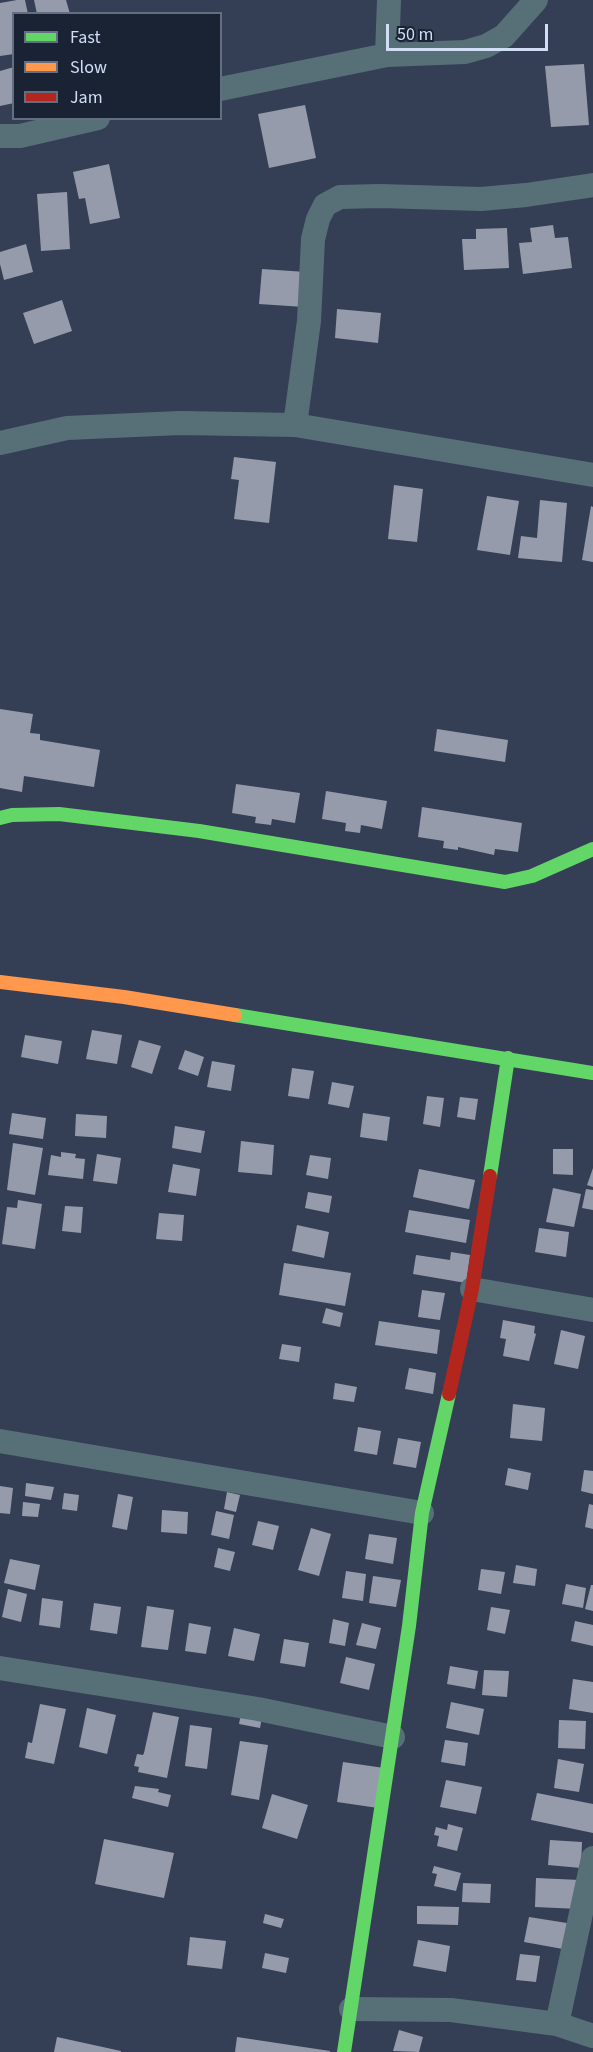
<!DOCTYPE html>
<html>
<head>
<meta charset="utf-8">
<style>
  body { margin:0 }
  #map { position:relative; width:593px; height:2052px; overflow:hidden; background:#343f55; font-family:"Source Sans 3",sans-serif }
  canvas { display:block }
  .legend { position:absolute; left:12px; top:12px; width:210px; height:108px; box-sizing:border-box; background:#192334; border:2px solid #636e82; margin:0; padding:8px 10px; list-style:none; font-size:18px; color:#d1def6 }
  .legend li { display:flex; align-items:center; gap:12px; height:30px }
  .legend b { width:30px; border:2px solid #636e82 }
  .scale { position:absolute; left:386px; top:24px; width:162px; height:27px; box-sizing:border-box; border:3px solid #d1def6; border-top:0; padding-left:8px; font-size:18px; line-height:21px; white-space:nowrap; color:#d1def6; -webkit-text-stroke:4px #192334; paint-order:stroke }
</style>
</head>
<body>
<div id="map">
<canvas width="593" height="2052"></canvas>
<ul class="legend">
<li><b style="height:8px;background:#63d668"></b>Fast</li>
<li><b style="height:8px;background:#ff974d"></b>Slow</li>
<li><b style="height:8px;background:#b3261e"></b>Jam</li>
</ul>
<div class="scale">50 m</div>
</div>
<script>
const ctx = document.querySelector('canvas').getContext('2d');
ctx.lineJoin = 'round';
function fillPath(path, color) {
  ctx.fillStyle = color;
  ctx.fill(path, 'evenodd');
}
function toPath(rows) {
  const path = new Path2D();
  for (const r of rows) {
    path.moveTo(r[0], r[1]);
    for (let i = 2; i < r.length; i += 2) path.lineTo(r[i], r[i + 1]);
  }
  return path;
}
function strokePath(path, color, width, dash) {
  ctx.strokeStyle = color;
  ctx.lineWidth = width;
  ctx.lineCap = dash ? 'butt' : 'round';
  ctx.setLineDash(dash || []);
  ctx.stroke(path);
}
fillPath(toPath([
  [17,0,25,0,28,14,14,14,14,54,0,56,0,3],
  [34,0,66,0,70,14,37,14],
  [584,64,589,125,551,127,545,66],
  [14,67,14,103,0,106,0,71],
  [305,105,316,158,269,168,258,114],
  [109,164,120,218,90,224,85,198,79,199,73,172],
  [67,192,70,249,41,251,37,194],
  [553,225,555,238,568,237,572,268,523,274,519,243,532,242,530,228],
  [507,228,509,268,464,270,462,239,476,239,476,229],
  [26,244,33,272,4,280,0,264,0,252],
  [262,269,306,272,304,307,259,304],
  [62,300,72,331,34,344,23,313],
  [337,309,381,313,378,343,335,338],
  [234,457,276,462,269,523,234,519,239,480,231,479],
  [394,485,423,489,417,542,388,539],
  [487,496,519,501,510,555,477,550],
  [540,500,567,503,562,562,518,558,521,536,537,538],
  [591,506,593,507,593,562,582,560],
  [0,709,33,714,30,733,40,734,40,740,100,750,94,787,24,776,22,792,0,788],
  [437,729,508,740,505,762,434,751],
  [236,784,300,793,295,823,272,819,271,825,255,823,256,817,232,813],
  [326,791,387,801,382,829,361,825,360,833,345,831,346,823,322,819],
  [422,807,522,823,518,852,495,849,494,855,458,847,458,850,443,848,444,841,418,837],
  [92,1030,122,1035,117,1064,86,1059],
  [25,1035,62,1041,58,1064,21,1057],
  [139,1040,161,1046,152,1074,131,1067],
  [185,1050,204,1057,198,1076,178,1069],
  [212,1061,235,1065,231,1091,207,1087],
  [292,1068,314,1071,309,1099,288,1096],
  [332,1082,354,1086,349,1108,328,1104],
  [427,1096,444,1098,440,1127,423,1124],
  [460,1097,478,1099,475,1120,457,1117],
  [12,1113,46,1118,43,1139,9,1134],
  [363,1113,390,1117,387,1141,360,1137],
  [76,1114,107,1116,106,1138,75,1136],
  [175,1126,205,1131,201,1153,172,1148],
  [241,1141,274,1145,272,1175,238,1172],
  [13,1143,43,1148,35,1195,7,1190],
  [553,1149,573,1149,573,1175,553,1174],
  [61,1152,76,1154,75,1158,85,1159,83,1179,48,1175,51,1155,61,1157],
  [97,1154,121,1158,117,1184,93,1181],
  [310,1155,331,1158,328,1179,306,1175],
  [173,1164,200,1169,196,1196,168,1192],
  [593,1168,593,1187,587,1185],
  [419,1169,475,1180,469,1209,413,1197],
  [553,1188,581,1194,574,1227,546,1222],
  [586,1189,593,1190,593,1210,582,1208],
  [308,1192,332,1196,329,1213,305,1208],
  [18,1200,42,1204,35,1249,2,1244,7,1207,17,1208],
  [65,1206,83,1207,81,1233,62,1231],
  [409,1210,470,1220,466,1243,405,1232],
  [159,1213,184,1215,182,1241,156,1239],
  [297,1225,329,1232,324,1258,292,1251],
  [539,1228,569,1232,566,1257,535,1252],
  [451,1252,470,1255,466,1283,413,1274,416,1255,450,1260],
  [284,1263,351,1273,345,1306,279,1295],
  [422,1290,445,1293,440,1320,418,1317],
  [326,1308,343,1313,340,1327,322,1323],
  [503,1320,535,1326,534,1333,536,1334,529,1361,503,1356,506,1339,500,1338],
  [379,1321,440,1330,437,1354,375,1345],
  [561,1330,585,1336,578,1369,554,1364],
  [282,1344,301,1347,299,1362,279,1359],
  [409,1368,436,1373,433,1394,405,1389],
  [335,1383,357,1387,354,1402,333,1399],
  [513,1404,545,1408,542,1441,510,1438],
  [358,1427,381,1431,377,1455,354,1451],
  [398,1438,421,1442,416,1468,393,1464],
  [508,1468,531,1473,528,1490,505,1485],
  [584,1470,593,1471,593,1494,581,1491],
  [26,1483,54,1487,51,1500,25,1496],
  [0,1486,13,1488,10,1514,0,1513],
  [227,1492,240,1495,236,1512,224,1509],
  [64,1493,79,1495,77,1511,62,1509],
  [118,1494,133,1497,127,1530,112,1527],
  [23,1502,40,1504,38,1517,22,1516],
  [589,1504,593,1505,593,1529,585,1527],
  [162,1510,188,1512,187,1534,161,1532],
  [216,1511,234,1515,229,1539,211,1535],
  [258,1521,279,1526,273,1550,252,1545],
  [311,1528,331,1534,319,1576,298,1570],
  [369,1534,397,1538,393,1564,365,1559],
  [218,1548,235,1552,230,1571,214,1567],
  [10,1559,40,1565,35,1590,4,1583],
  [516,1565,537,1569,535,1586,513,1583],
  [481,1569,505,1572,501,1594,478,1590],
  [346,1571,366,1574,363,1601,342,1598],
  [373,1576,401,1580,396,1607,369,1603],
  [566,1584,586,1588,583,1608,562,1604],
  [591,1585,593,1585,593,1611,585,1609],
  [8,1589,27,1594,21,1622,2,1617],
  [42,1598,63,1601,60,1628,39,1625],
  [94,1603,121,1607,117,1634,90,1630],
  [147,1606,174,1610,168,1650,141,1647],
  [491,1607,510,1610,505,1634,487,1630],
  [333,1619,349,1623,345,1646,329,1643],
  [575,1621,593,1625,593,1646,571,1641],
  [189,1623,211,1627,206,1654,185,1651],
  [362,1623,381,1628,376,1649,356,1645],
  [234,1628,260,1634,254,1661,228,1656],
  [284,1639,309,1643,305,1667,280,1663],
  [346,1657,375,1664,369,1690,340,1683],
  [450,1666,478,1671,475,1689,447,1684],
  [484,1670,509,1671,507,1697,482,1695],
  [573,1679,593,1682,593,1713,569,1709],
  [451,1702,484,1709,479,1735,446,1728],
  [40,1704,66,1709,54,1764,25,1758,28,1742,32,1743],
  [87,1708,116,1715,107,1754,79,1747],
  [242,1708,263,1712,260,1728,239,1724],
  [153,1712,179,1717,167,1778,138,1772,139,1767,134,1766,137,1754,143,1755,144,1753],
  [559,1720,586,1721,585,1749,558,1748],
  [190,1725,212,1728,207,1769,185,1766],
  [445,1740,468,1743,465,1766,441,1762],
  [240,1741,268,1745,259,1800,231,1795],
  [558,1759,584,1764,579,1792,554,1788],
  [343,1762,384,1768,378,1808,337,1802],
  [446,1780,482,1787,476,1814,440,1807],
  [135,1786,159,1789,158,1792,171,1795,168,1807,132,1798],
  [537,1793,593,1804,593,1833,531,1820],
  [272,1794,308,1805,297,1839,262,1828],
  [448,1824,463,1828,457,1851,437,1846,439,1836,434,1835,436,1827,447,1830],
  [104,1839,174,1853,164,1898,95,1884],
  [550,1840,582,1842,581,1868,548,1865],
  [434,1866,461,1873,456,1891,434,1886,437,1874,432,1873],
  [536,1878,580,1880,579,1909,535,1907],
  [463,1883,491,1884,490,1903,462,1902],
  [417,1906,459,1907,458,1925,417,1924],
  [265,1914,284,1919,281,1928,263,1923],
  [529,1917,567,1923,563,1949,524,1942],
  [190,1937,226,1941,222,1969,187,1965],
  [418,1940,450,1946,446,1972,413,1966],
  [265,1953,289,1958,286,1973,262,1968],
  [520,1954,540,1956,536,1982,516,1980],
  [399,2030,423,2037,419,2052,393,2051],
  [57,2037,121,2051,121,2052,54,2052],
  [237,2037,330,2051,330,2052,235,2052]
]), '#969bac');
strokePath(toPath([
  [387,55,465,52,486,46,504,36,536,0],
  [220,89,387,55,389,0],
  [0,136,20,136,98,118],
  [295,425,309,321,313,239,318,219,325,205,340,197,380,196,481,199,526,195,593,185],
  [0,443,67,428,180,423,295,425,593,475],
  [472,1289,593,1310],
  [0,1441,422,1513],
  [0,1668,258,1709,393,1737],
  [351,2009,451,2010,557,2024,593,1858],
  [557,2024,593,2036]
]), '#577077', 24);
strokePath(toPath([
  [0,818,12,815,59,814,199,831,505,882,532,876,593,849],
  [235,1015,593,1073],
  [490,1176,508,1058],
  [344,2052,409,1626,422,1513,449,1394]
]), '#63d668', 14);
strokePath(toPath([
  [0,982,124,997,235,1015]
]), '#ff974d', 14);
strokePath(toPath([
  [449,1394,472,1289,490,1176]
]), '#b3261e', 14);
</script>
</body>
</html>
